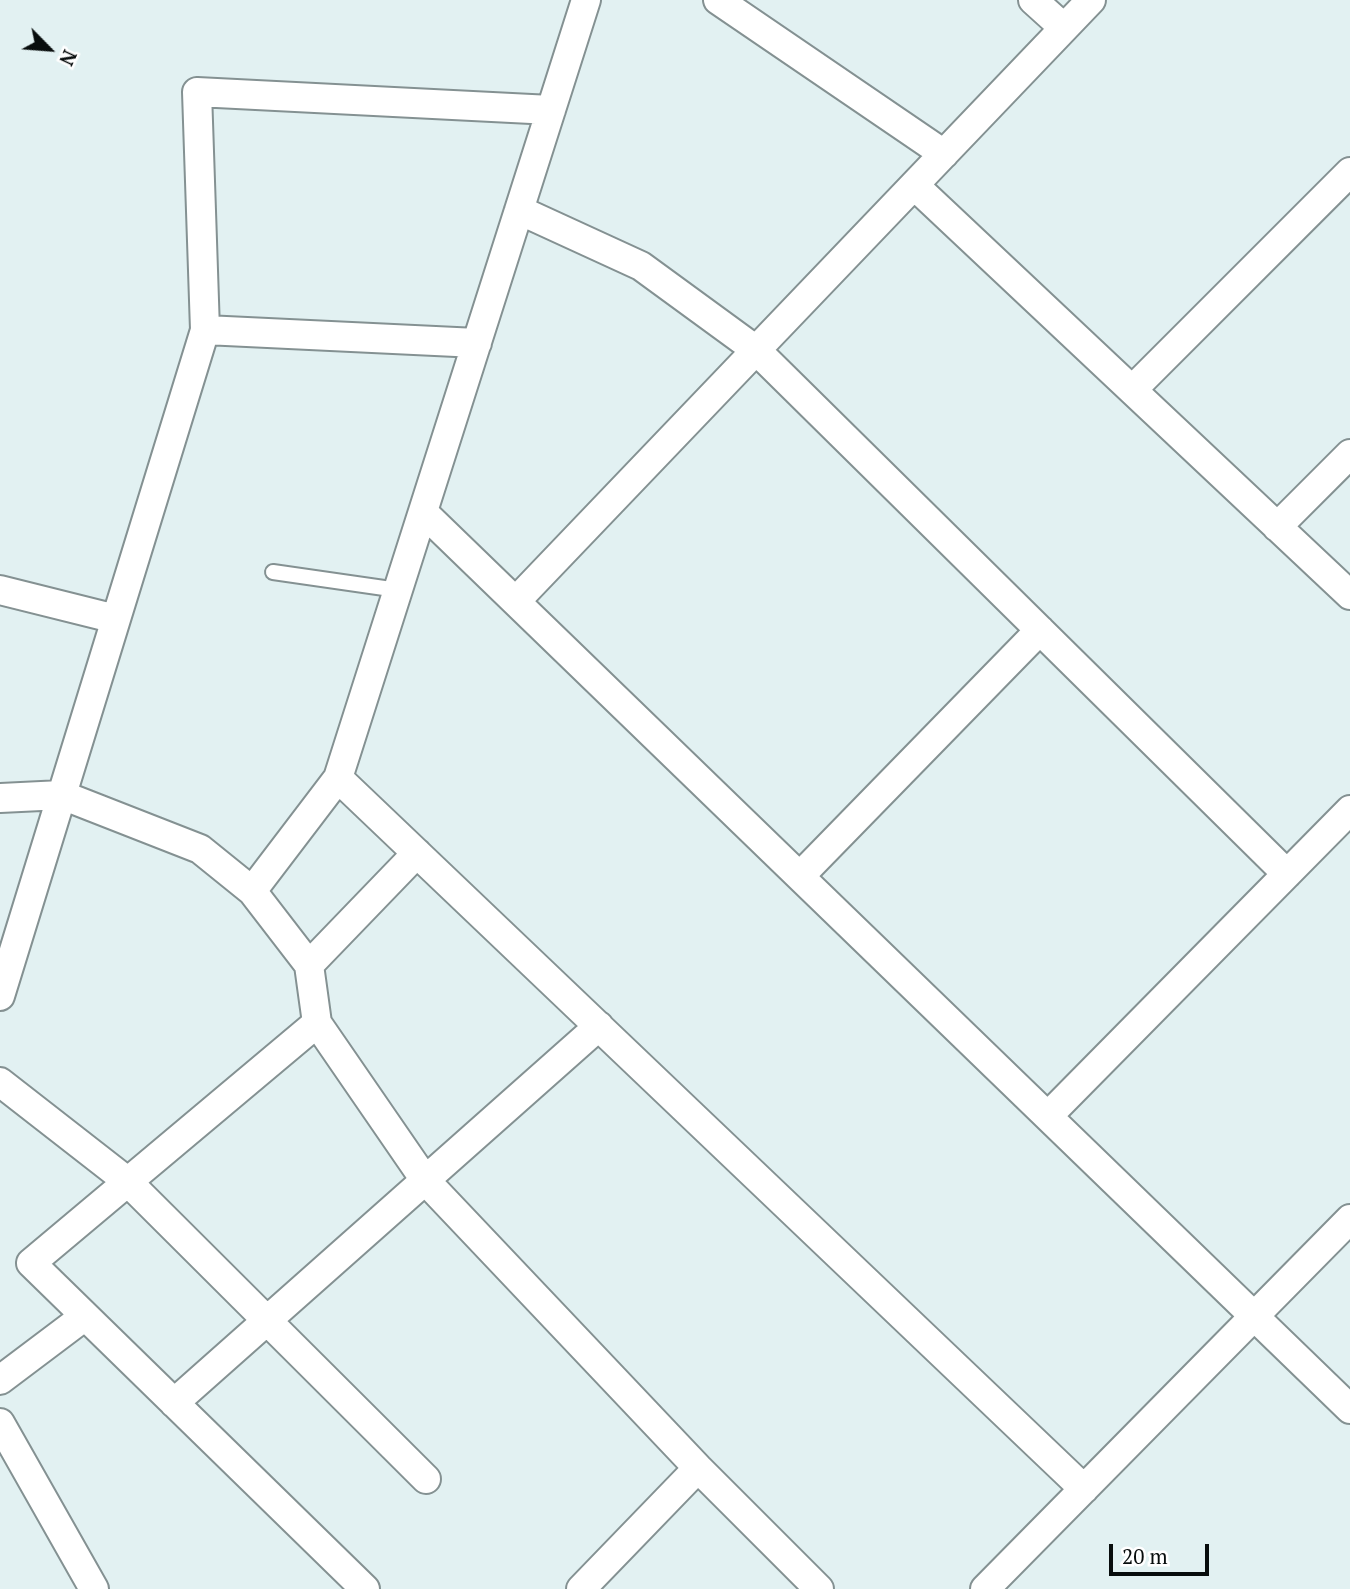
<!DOCTYPE html>
<html>
<head>
<meta charset="utf-8">
<style>
  body { margin:0 }
  #map { position:relative; width:1350px; height:1589px; overflow:hidden; background:#e2f1f2; font-family:"PT Serif",serif }
  canvas { display:block }
  .north { position:absolute; left:14px; top:14px; width:70px; height:70px; -webkit-text-stroke:5px #fff; paint-order:stroke; rotate:115deg; font-size:19px; font-weight:700; line-height:28px; text-align:center; color:#080d0d }
  .north::after { content:''; display:block; margin:auto; width:24px; height:32px; background:#080d0d; clip-path:polygon(50% 0,100% 100%,50% 72%,0 100%) }
  .scale { position:absolute; left:1109px; top:1544px; width:100px; height:32px; box-sizing:border-box; border:4px solid #080d0d; border-top:0; padding-left:9px; font-size:21px; line-height:24px; white-space:nowrap; color:#080d0d; -webkit-text-stroke:5px #fff; paint-order:stroke }
</style>
</head>
<body>
<div id="map">
<canvas width="1350" height="1589"></canvas>
<div class="north">N</div>
<div class="scale">20 m</div>
</div>
<script>
const ctx = document.querySelector('canvas').getContext('2d');
ctx.lineJoin = 'round';
function toPath(rows) {
  const path = new Path2D();
  for (const r of rows) {
    path.moveTo(r[0], r[1]);
    for (let i = 2; i < r.length; i += 2) path.lineTo(r[i], r[i + 1]);
  }
  return path;
}
function strokePath(path, color, width, dash) {
  ctx.strokeStyle = color;
  ctx.lineWidth = width;
  ctx.lineCap = dash ? 'butt' : 'round';
  ctx.setLineDash(dash || []);
  ctx.stroke(path);
}
const service = toPath([
  [273,572,398,590]
]);
const minor = toPath([
  [718,0,944,154],
  [1033,0,1064,28],
  [914,185,1350,595],
  [519,210,641,266,756,350,1287,874],
  [205,330,477,343],
  [1132,390,1350,172],
  [423,512,1350,1409],
  [1277,527,1350,454],
  [0,590,116,619],
  [516,601,1091,0],
  [338,778,1084,1489],
  [0,798,62,795,200,849,252,891,309,965,317,1023,425,1180,698,1468,819,1589],
  [800,876,1040,630],
  [252,891,338,778,586,0],
  [309,965,417,853],
  [0,996,205,330,197,92,551,110],
  [317,1023,31,1263,365,1589],
  [0,1082,127,1181,426,1479],
  [1048,1116,1350,810],
  [0,1380,85,1316],
  [174,1403,599,1026],
  [0,1423,94,1589],
  [581,1589,698,1468],
  [985,1589,1350,1219]
]);
strokePath(service, '#849192', 18);
strokePath(minor, '#849192', 32);
strokePath(service, '#fff', 14);
strokePath(minor, '#fff', 28);
</script>
</body>
</html>
